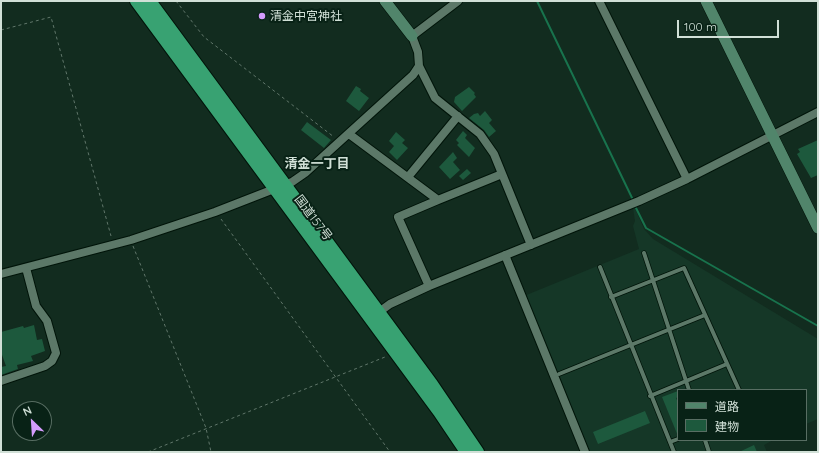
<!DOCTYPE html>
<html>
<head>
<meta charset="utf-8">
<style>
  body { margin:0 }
  #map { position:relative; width:819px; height:453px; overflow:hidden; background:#122c1f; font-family:Quicksand,"Noto Sans JP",sans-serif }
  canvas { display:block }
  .frame { position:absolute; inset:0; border:2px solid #d1e0d7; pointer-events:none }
  .legend { position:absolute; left:677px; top:389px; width:130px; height:52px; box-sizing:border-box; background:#082216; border:1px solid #586e63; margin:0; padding:5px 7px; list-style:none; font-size:12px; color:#d1e0d7 }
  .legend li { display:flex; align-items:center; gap:8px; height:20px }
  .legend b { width:20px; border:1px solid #586e63 }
  .north { position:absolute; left:12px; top:401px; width:40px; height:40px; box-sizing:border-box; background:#082216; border:1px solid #586e63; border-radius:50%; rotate:335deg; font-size:11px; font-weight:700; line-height:16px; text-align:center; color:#d1e0d7 }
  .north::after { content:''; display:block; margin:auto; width:14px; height:18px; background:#d49cfc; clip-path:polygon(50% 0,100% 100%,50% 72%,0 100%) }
  .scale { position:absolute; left:677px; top:20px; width:102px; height:18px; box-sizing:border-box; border:2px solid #d1e0d7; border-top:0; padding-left:5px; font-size:12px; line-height:14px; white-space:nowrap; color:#d1e0d7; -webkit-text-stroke:3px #082216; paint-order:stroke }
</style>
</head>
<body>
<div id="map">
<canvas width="819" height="453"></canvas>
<div class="frame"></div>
<ul class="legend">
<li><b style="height:5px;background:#51856b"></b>道路</li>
<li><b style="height:11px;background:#1d593d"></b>建物</li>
</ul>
<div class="north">N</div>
<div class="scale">100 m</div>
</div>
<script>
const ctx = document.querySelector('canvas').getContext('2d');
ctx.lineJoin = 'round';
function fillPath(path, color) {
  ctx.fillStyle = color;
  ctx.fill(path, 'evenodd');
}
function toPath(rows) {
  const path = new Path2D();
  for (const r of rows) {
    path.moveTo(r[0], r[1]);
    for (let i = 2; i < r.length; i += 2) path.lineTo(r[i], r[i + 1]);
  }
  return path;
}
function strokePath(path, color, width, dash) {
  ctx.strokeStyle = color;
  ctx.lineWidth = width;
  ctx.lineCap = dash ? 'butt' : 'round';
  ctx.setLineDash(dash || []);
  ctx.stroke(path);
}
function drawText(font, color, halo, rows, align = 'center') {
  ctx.font = font + ' Quicksand,"Noto Sans JP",sans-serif';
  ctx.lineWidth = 4;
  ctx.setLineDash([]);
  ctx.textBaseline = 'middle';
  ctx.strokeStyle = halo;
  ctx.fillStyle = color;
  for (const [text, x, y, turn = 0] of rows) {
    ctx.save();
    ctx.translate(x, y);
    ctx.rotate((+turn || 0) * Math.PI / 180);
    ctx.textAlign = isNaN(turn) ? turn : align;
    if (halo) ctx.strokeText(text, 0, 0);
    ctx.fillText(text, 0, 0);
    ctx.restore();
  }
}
fillPath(toPath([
  [633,208,635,208,644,229,653,239,818,339,818,419,806,424,806,390,678,390,678,440,773,440,764,445,767,452,587,452,524,296,639,249,633,226,635,221]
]), '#153727');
strokePath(toPath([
  [537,1,634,202],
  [635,206,646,228,818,326]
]), '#18734d', 2);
fillPath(toPath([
  [356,86,361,89,360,91,369,98,359,111,346,101],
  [469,87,475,93,474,94,476,97,462,111,454,102,455,97],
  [485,111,492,120,489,123,496,131,489,137,484,130,469,118,474,114,478,113,480,116],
  [307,122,331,140,324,148,301,130],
  [463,131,467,135,465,138,475,148,469,157,457,145,459,143,456,140],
  [396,132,405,140,402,143,408,148,397,160,389,152,394,146,389,141],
  [818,140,818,175,811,178,797,154,800,152,798,149],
  [453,152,457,158,453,162,460,170,450,179,439,167],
  [467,169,471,173,463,180,459,176],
  [34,325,37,340,42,339,45,351,31,356,33,361,17,365,18,369,1,375,1,367,6,366,1,352,1,332,23,326,24,328],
  [678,391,678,397,676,398,678,403,678,436,662,397],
  [645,411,650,423,598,444,593,432],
  [754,445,757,452,739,452]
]), '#1d593d');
const lane = toPath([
  [644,253,689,390],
  [600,267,674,452],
  [611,297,684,268,739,390],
  [559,374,705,315],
  [650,396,727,364],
  [705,440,709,452],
  [670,442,678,439]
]);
const street = toPath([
  [599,1,687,179],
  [419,66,435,98,480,134,494,154,531,245],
  [349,134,438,200,398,217,429,286],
  [408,177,458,116],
  [438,200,502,174],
  [505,255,585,452],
  [1,274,131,240,215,212,292,182,305,173,413,75,419,66,418,52,412,36,458,1],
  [379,312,390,304,429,286,639,201,687,179,818,112],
  [1,381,45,366,52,361,56,353,47,321,36,306,26,268]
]);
const secondary = toPath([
  [385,1,412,36],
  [706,1,818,228]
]);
const highway = toPath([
  [136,1,439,412,466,452],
  [150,1,432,384,478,452]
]);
strokePath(lane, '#001409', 5.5);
strokePath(street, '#001409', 10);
strokePath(secondary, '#001409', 12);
strokePath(highway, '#001409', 14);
strokePath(toPath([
  [176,1,204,37,334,137],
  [1,30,51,17,111,236],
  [221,219,390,452],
  [133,246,206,428,211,452],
  [148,452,385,357]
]), '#61776b', 1, [3, 3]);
strokePath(lane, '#5c7868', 4);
strokePath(street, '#5c7868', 8);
strokePath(secondary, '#51856b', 11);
strokePath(highway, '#38a272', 12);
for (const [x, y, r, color] of [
  [262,16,4,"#d49cfc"]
]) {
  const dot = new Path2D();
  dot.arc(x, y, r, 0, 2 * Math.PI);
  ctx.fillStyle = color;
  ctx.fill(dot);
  strokePath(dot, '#082216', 1.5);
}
drawText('12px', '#d1e0d7', '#082216', [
  ["清金中宮神社",270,16]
], 'left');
drawText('12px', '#d1e0d7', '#082216', [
  ["国道157号",313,218,53]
]);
drawText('bold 13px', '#d1e0d7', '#082216', [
  ["清金一丁目",317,164]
]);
</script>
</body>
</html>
